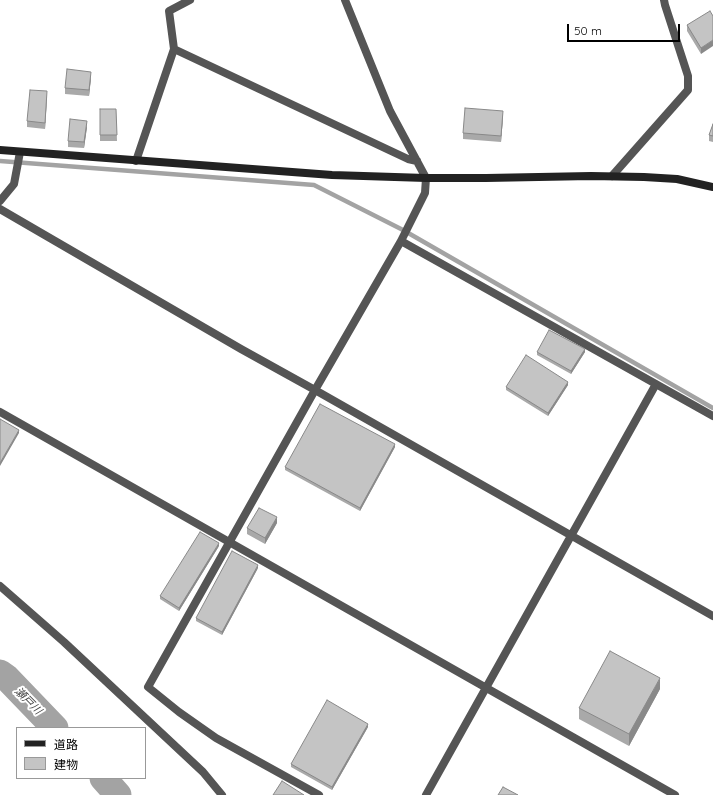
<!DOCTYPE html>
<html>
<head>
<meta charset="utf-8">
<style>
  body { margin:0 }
  #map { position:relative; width:713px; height:795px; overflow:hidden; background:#fff; font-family:Quicksand,"Noto Sans JP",sans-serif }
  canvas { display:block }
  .legend { position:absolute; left:16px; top:727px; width:130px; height:52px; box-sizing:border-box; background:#fff; border:1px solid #999; margin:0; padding:5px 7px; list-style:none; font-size:12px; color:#000 }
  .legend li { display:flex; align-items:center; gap:8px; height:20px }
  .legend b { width:20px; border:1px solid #999 }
  .scale { position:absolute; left:567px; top:24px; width:113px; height:18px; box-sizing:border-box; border:2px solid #000; border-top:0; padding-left:5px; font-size:12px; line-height:14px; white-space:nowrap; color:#000; -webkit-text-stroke:3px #fff; paint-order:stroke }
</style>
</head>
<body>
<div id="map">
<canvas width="713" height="795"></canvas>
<ul class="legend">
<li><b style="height:5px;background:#222"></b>道路</li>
<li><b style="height:11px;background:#c4c4c4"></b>建物</li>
</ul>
<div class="scale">50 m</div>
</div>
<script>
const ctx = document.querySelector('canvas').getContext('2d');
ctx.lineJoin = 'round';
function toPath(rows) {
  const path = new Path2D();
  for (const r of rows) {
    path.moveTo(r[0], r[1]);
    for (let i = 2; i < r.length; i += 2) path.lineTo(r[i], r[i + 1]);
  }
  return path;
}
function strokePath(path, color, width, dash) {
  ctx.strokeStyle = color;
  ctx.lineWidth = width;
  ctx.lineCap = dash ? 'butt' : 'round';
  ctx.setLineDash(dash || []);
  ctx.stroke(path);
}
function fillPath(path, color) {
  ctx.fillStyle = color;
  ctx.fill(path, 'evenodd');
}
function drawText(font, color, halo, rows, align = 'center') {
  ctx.font = font + ' Quicksand,"Noto Sans JP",sans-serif';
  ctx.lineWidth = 4;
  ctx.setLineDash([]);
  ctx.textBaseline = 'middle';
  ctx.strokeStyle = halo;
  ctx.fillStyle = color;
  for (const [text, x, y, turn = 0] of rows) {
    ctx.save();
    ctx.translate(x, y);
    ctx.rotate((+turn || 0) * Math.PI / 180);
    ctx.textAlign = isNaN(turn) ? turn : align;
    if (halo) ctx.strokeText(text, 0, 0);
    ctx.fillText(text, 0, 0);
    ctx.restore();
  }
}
strokePath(toPath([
  [0,161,314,185,403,230,713,408]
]), '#a3a3a3', 4.5);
strokePath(toPath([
  [0,673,7,678,55,728],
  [103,778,118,795]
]), '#a3a3a3', 27);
strokePath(toPath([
  [174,49,408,159,417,161],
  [136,161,174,49,169,11,190,0],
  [612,176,688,90,688,76,665,5,664,0],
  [0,201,14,184,20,152],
  [0,209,241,349,315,390,713,616],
  [401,241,713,416],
  [0,412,675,795],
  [0,586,64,642,203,772,222,795],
  [319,795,216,738,179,712,148,687,315,390,401,241,425,193,426,178,390,111,345,0],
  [426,795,656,384]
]), '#555', 8);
strokePath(toPath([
  [0,150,332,175,426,178,486,178,591,176,644,177,677,179,713,187]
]), '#222', 8);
fillPath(toPath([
  [713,16,701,54,687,31,687,25],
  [91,78,89,96,65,94,65,88],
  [47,97,45,129,27,127,27,121],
  [100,109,116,109,117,141,100,141],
  [503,117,501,142,463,139,463,133],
  [713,124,713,142,709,141,709,135],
  [87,127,84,148,68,147,68,141],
  [537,352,585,352,571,374,537,355],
  [568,385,548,416,506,390,506,387],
  [395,447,360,511,285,470,285,467],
  [277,523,265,544,247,534,247,528],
  [219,546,179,611,160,599,160,596],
  [258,568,222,635,196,621,196,618],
  [660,689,629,746,579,719,579,708],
  [368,727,332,790,291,767,291,764]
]), '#a9a9a9');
fillPath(toPath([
  [713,40,713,46,701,54,701,48],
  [91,72,91,78,89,96,89,90],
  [47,91,47,97,45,129,45,123],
  [503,111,503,117,501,142,501,136],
  [87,121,87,127,84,148,84,142],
  [585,349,585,352,571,374,571,371],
  [568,382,568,385,548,416,548,413],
  [19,430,19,433,0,466,0,463],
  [395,444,395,447,360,511,360,508],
  [277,517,277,523,265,544,265,538],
  [219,543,219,546,179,611,179,608],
  [258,565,258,568,222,635,222,632],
  [660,678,660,689,629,746,629,734],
  [368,724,368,727,332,790,332,787]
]), '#898989');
const building = toPath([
  [710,11,713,16,713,40,701,48,687,25,710,11],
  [67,69,91,72,89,90,65,88,67,69],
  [30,90,47,91,45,123,27,121,30,90],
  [465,108,503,111,501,136,463,133,465,108],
  [100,109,116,109,117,135,100,135,100,109],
  [70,119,87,121,84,142,68,141,70,119],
  [713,124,713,136,709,135,713,124],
  [549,330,585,349,571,371,537,352,549,330],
  [526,355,568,382,548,413,506,387,526,355],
  [320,404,395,444,360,508,285,467,320,404],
  [0,419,19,430,0,463,0,419],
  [259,508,277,517,265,538,247,528,259,508],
  [200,532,219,543,179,608,160,596,200,532],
  [232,551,258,565,222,632,196,618,232,551],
  [610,651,660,678,629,734,579,708,610,651],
  [327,700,368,724,332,787,291,764,327,700],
  [282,781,304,795,273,795,282,781],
  [503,787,518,795,498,795,503,787]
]);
fillPath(building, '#c4c4c4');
strokePath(building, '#898989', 1);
drawText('italic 11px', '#444', '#fff', [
  ["瀬戸川",28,701,45]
]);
</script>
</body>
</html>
